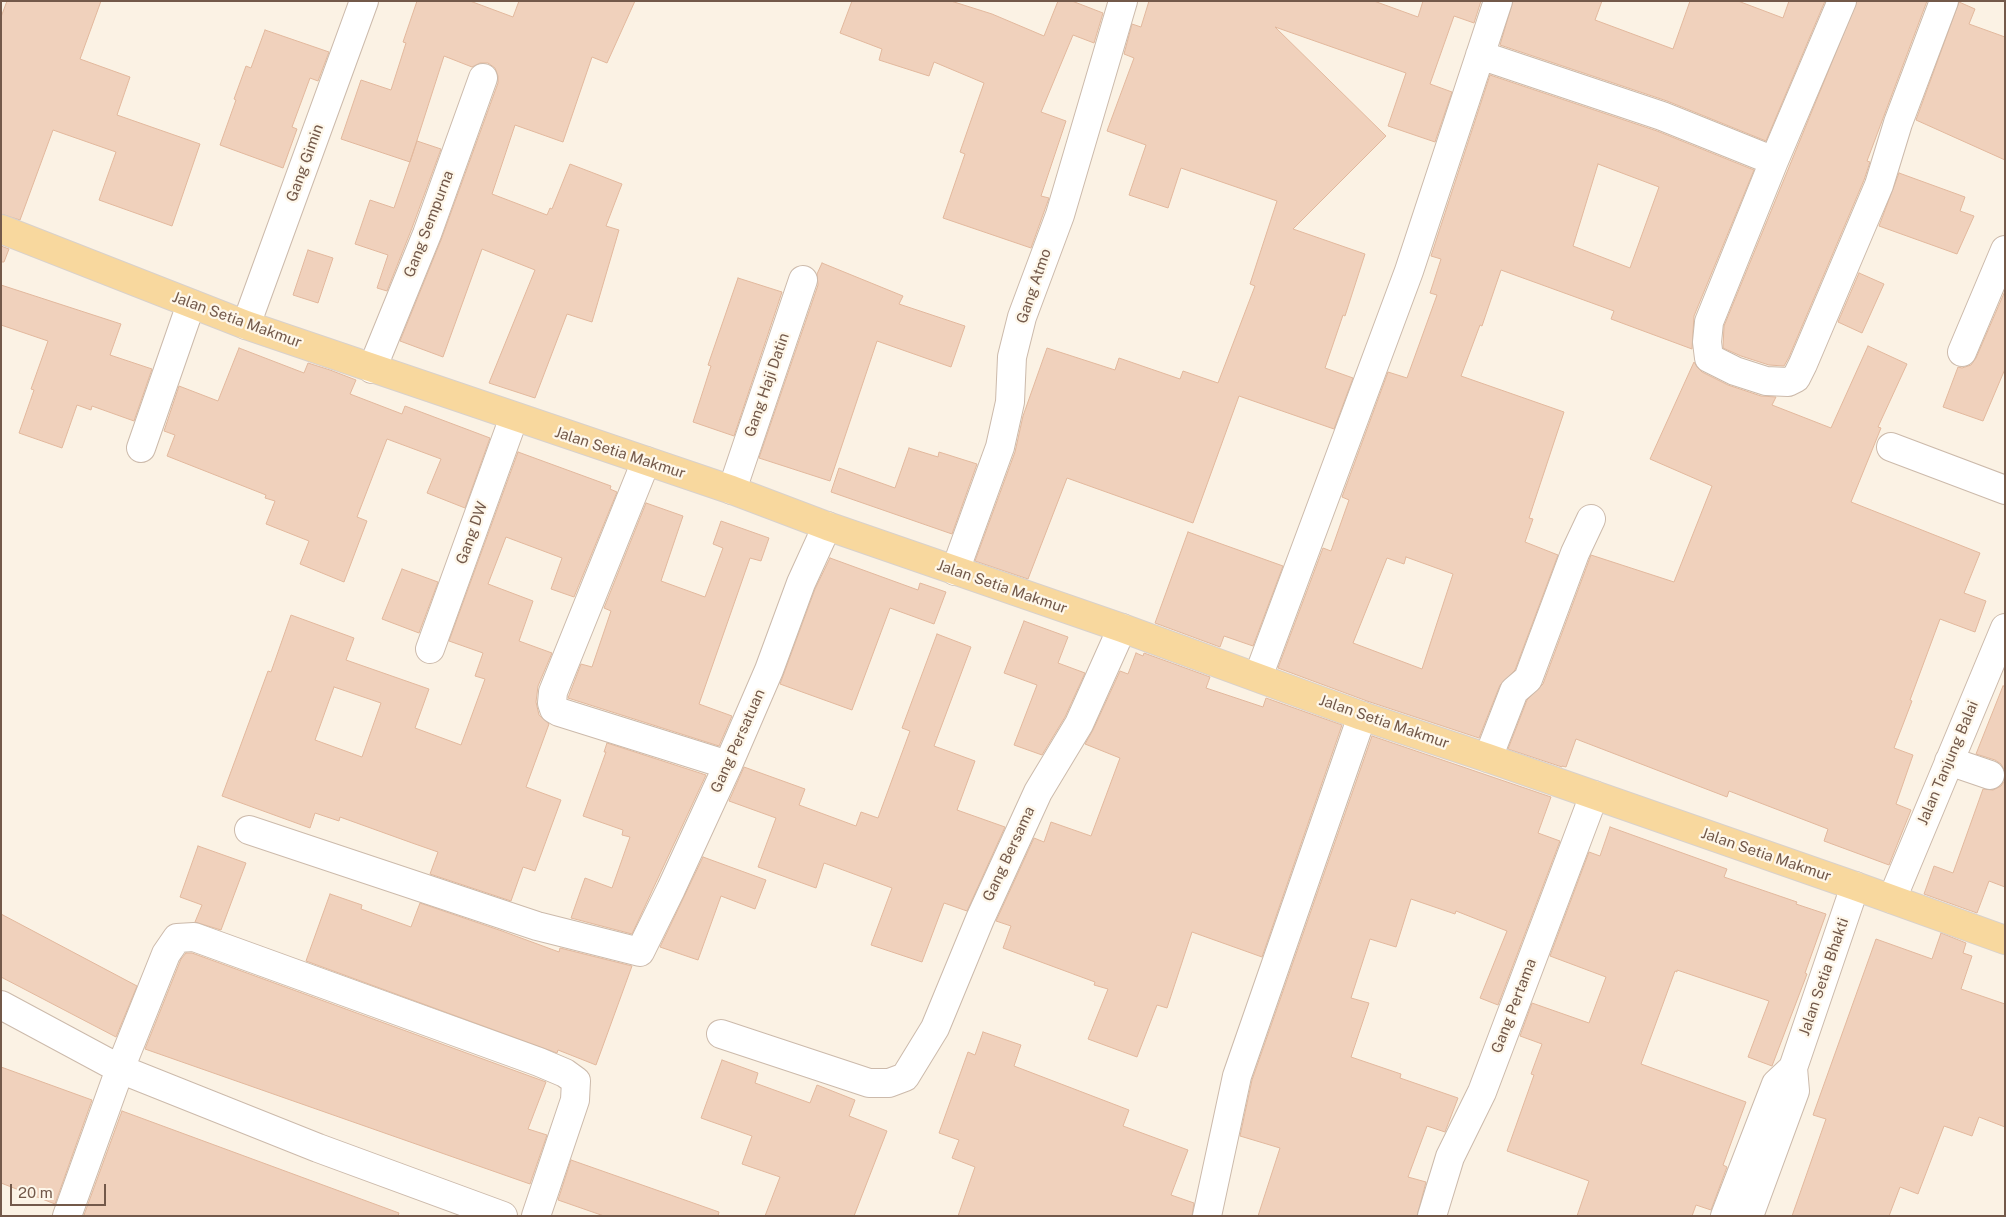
<!DOCTYPE html>
<html>
<head>
<meta charset="utf-8">
<style>
  body { margin:0 }
  #map { position:relative; width:2006px; height:1217px; overflow:hidden; background:#fbf2e4; font-family:"Public Sans",sans-serif }
  canvas { display:block }
  .frame { position:absolute; inset:0; border:2px solid #73594a; pointer-events:none }
  .scale { position:absolute; left:10px; top:1184px; width:96px; height:22px; box-sizing:border-box; border:2px solid #73594a; border-top:0; padding-left:6px; font-size:15px; line-height:18px; white-space:nowrap; color:#73594a; -webkit-text-stroke:4px #fef7ea; paint-order:stroke }
</style>
</head>
<body>
<div id="map">
<canvas width="2006" height="1217"></canvas>
<div class="frame"></div>
<div class="scale">20 m</div>
</div>
<script>
const ctx = document.querySelector('canvas').getContext('2d');
ctx.lineJoin = 'round';
function fillPath(path, color) {
  ctx.fillStyle = color;
  ctx.fill(path, 'evenodd');
}
function toPath(rows) {
  const path = new Path2D();
  for (const r of rows) {
    path.moveTo(r[0], r[1]);
    for (let i = 2; i < r.length; i += 2) path.lineTo(r[i], r[i + 1]);
  }
  return path;
}
function strokePath(path, color, width, dash) {
  ctx.strokeStyle = color;
  ctx.lineWidth = width;
  ctx.lineCap = dash ? 'butt' : 'round';
  ctx.setLineDash(dash || []);
  ctx.stroke(path);
}
function drawText(font, color, halo, rows, align = 'center') {
  ctx.font = font + ' "Public Sans",sans-serif';
  ctx.lineWidth = 4.5;
  ctx.setLineDash([]);
  ctx.textBaseline = 'middle';
  ctx.strokeStyle = halo;
  ctx.fillStyle = color;
  for (const [text, x, y, turn = 0] of rows) {
    ctx.save();
    ctx.translate(x, y);
    ctx.rotate((+turn || 0) * Math.PI / 180);
    ctx.textAlign = isNaN(turn) ? turn : align;
    if (halo) ctx.strokeText(text, 0, 0);
    ctx.fillText(text, 0, 0);
    ctx.restore();
  }
}
const building = toPath([
  [7,1,101,1,80,59,130,77,117,115,200,144,172,226,99,200,116,152,53,130,20,220,1,214,1,17,7,1],
  [417,1,470,1,513,17,519,1,635,1,607,63,592,57,563,142,515,125,492,194,547,215,550,208,552,209,570,164,622,184,606,226,619,230,592,322,567,314,535,398,489,383,535,270,482,249,443,357,400,341,441,240,498,83,498,76,495,68,488,63,480,63,472,67,444,56,410,162,341,139,361,80,391,90,406,43,403,42,417,1],
  [852,1,951,1,992,14,1044,36,1058,1,1072,1,1103,13,1094,43,1073,35,1041,112,1066,121,1041,196,1049,198,1031,248,943,218,965,154,960,152,984,83,934,62,929,76,879,60,882,49,840,33,852,1],
  [1149,1,1374,1,1418,17,1423,1,1481,1,1474,23,1454,16,1430,84,1452,92,1435,142,1388,126,1406,73,1275,27,1386,136,1293,229,1365,254,1345,316,1343,315,1325,368,1353,378,1334,429,1239,396,1193,523,1067,478,1028,579,975,561,1015,452,1023,416,1047,348,1115,370,1119,358,1180,379,1183,371,1218,383,1255,286,1250,284,1277,201,1181,168,1168,208,1129,195,1146,145,1107,131,1134,58,1124,54,1132,24,1141,27,1149,1],
  [1513,1,1602,1,1595,20,1673,49,1690,1,1738,1,1783,18,1789,1,1825,1,1766,141,1667,101,1500,45,1513,1],
  [1857,1,1927,1,1867,161,1870,162,1864,180,1789,357,1784,366,1769,365,1741,356,1723,348,1724,326,1857,1],
  [1959,2,1975,9,1969,24,2005,37,2005,160,1916,120,1959,2],
  [265,30,329,52,318,81,310,78,292,127,297,129,283,168,220,145,236,100,234,99,246,66,251,68,265,30],
  [1490,75,1657,131,1754,170,1694,316,1692,349,1611,319,1614,311,1501,270,1482,326,1480,325,1461,376,1564,412,1529,518,1533,519,1525,542,1558,555,1515,670,1500,685,1479,738,1367,701,1278,668,1323,548,1331,551,1349,500,1342,497,1388,372,1407,378,1437,295,1430,293,1441,259,1431,256,1490,75],
  [1598,164,1659,187,1630,268,1573,246,1598,164],
  [1406,557,1453,574,1422,669,1353,643,1387,558,1404,564,1406,557],
  [417,141,441,149,412,228,387,291,377,288,388,255,355,244,370,200,394,208,417,141],
  [1899,173,1965,197,1960,211,1974,216,1957,254,1879,226,1899,173],
  [1,246,9,249,4,262,1,262,1,246],
  [308,250,333,258,318,303,293,295,308,250],
  [822,263,903,296,899,304,965,326,951,367,877,341,830,481,759,458,818,285,817,274,822,263],
  [1859,273,1884,284,1862,333,1838,322,1859,273],
  [738,278,782,292,734,436,693,422,711,366,708,365,738,278],
  [1,285,121,324,110,355,152,369,134,421,92,406,91,410,77,405,62,448,19,433,34,390,31,389,48,341,1,325,1,285],
  [2005,291,2005,369,1983,421,1943,407,1958,367,1962,368,1971,365,1976,358,2005,291],
  [1868,346,1907,364,1878,427,1881,428,1851,502,1980,553,1964,593,1986,601,1975,632,1940,619,1910,700,1912,701,1894,748,1913,755,1896,804,1911,810,1889,865,1824,841,1828,829,1729,791,1727,797,1576,739,1566,767,1562,766,1562,767,1508,749,1527,700,1543,684,1591,555,1674,582,1712,486,1650,459,1694,362,1697,367,1702,372,1728,385,1761,396,1776,397,1772,405,1831,428,1868,346],
  [239,348,304,373,308,363,330,370,356,380,350,394,402,414,405,406,490,438,465,508,427,493,441,459,387,439,357,517,367,521,344,582,300,564,309,541,266,524,275,501,265,498,266,495,167,456,175,435,164,431,179,386,218,401,239,348],
  [909,448,938,457,939,452,977,464,952,534,831,492,839,468,895,488,909,448],
  [518,452,611,486,610,489,617,492,574,597,551,589,562,558,506,537,488,584,533,601,519,641,552,653,538,686,536,702,539,715,549,724,526,787,561,800,535,871,523,867,511,901,430,874,438,852,415,844,340,817,339,821,315,813,310,828,222,796,268,671,271,672,291,615,354,638,346,660,429,689,415,728,461,745,485,679,475,676,483,653,449,641,518,452],
  [334,687,381,703,362,757,315,740,334,687],
  [646,503,683,516,661,581,705,597,723,548,713,544,721,521,769,538,761,561,750,558,699,704,732,716,719,746,568,698,581,664,592,667,611,611,604,608,646,503],
  [1188,532,1283,566,1253,646,1224,636,1220,647,1155,623,1188,532],
  [830,558,918,590,920,583,946,592,934,624,890,608,852,710,780,684,815,589,830,558],
  [402,569,438,582,419,633,382,619,402,569],
  [1024,621,1068,637,1058,663,1085,673,1065,717,1042,755,1014,745,1037,685,1004,673,1024,621],
  [937,634,971,647,934,746,975,761,957,810,1005,827,967,911,944,903,922,962,871,945,892,888,824,863,816,888,758,867,776,818,729,801,744,767,805,789,799,805,856,826,861,812,878,818,910,731,902,728,937,634],
  [1136,653,1143,656,1144,653,1210,677,1206,688,1263,707,1266,698,1342,725,1262,957,1192,932,1167,1008,1157,1005,1137,1057,1088,1039,1108,989,1094,985,1095,982,1003,948,1011,926,996,921,1034,838,1044,842,1051,822,1091,836,1120,758,1085,744,1093,730,1120,671,1128,674,1136,653],
  [2003,686,2005,686,2005,771,2001,764,1995,760,1976,754,2003,686],
  [1372,736,1551,797,1538,833,1560,841,1498,1005,1480,998,1507,931,1456,911,1455,914,1411,899,1396,947,1370,939,1351,998,1369,1003,1351,1057,1401,1074,1400,1078,1458,1098,1445,1132,1427,1126,1408,1177,1426,1182,1417,1216,1258,1216,1280,1148,1240,1136,1252,1080,1372,736],
  [607,743,706,775,632,934,571,918,585,878,612,888,630,837,622,835,623,830,583,816,606,752,604,752,607,743],
  [2005,780,2005,887,1989,881,1977,913,1924,894,1934,866,1953,873,1983,789,1993,790,2001,786,2005,780],
  [1610,827,1727,869,1724,877,1797,902,1796,904,1826,914,1805,973,1807,974,1772,1066,1748,1057,1769,1001,1677,970,1677,972,1675,971,1641,1064,1746,1102,1723,1165,1727,1167,1711,1210,1696,1205,1692,1216,1577,1216,1589,1181,1507,1151,1534,1075,1531,1074,1542,1044,1520,1036,1532,1003,1589,1023,1606,977,1550,956,1589,852,1600,856,1610,827],
  [198,846,246,863,221,930,195,922,202,905,180,897,198,846],
  [703,857,766,880,755,909,721,896,698,960,660,947,703,857],
  [330,894,362,905,361,909,411,927,420,903,502,931,559,952,560,948,632,966,596,1065,558,1050,557,1053,306,961,330,894],
  [1,914,137,986,116,1037,1,977,1,914],
  [1941,933,1966,943,1963,953,1972,956,1961,989,2005,1004,2005,1127,1979,1117,1972,1136,1944,1126,1918,1194,1900,1187,1889,1216,1792,1216,1826,1119,1813,1115,1876,939,1932,959,1941,933],
  [186,953,192,953,546,1082,528,1129,547,1135,530,1184,145,1049,181,959,186,953],
  [983,1032,1021,1045,1014,1066,1129,1110,1123,1126,1188,1150,1171,1195,1194,1203,1192,1216,958,1216,975,1167,952,1158,959,1140,939,1133,968,1052,975,1055,983,1032],
  [722,1060,758,1073,755,1083,810,1103,817,1085,855,1100,849,1116,887,1131,854,1216,765,1216,780,1177,742,1164,752,1136,701,1118,722,1060],
  [1,1067,92,1100,55,1204,1,1183,1,1067],
  [122,1111,399,1213,398,1216,86,1216,84,1215,122,1111],
  [571,1160,719,1212,718,1216,604,1216,558,1200,571,1160]
]);
fillPath(building, '#f0d1bc');
strokePath(building, '#e2b89d', 1);
const minor = toPath([
  [1842,1,1774,161,1709,322,1707,342,1709,358,1735,371,1766,381,1788,382,1796,378,1803,364,1879,185,1898,123,1944,1],
  [1480,55,1662,116,1774,161],
  [246,325,364,1],
  [1962,352,2005,250],
  [372,369,427,234,483,78],
  [1891,447,2005,490],
  [141,448,191,304],
  [646,461,553,692,552,703,554,709,559,712,728,765],
  [732,490,803,280],
  [955,571,1000,447,1010,402,1012,357,1022,317,1060,215,1123,1],
  [430,649,514,417],
  [1258,677,1409,271,1498,1],
  [1488,758,1514,691,1528,679,1575,553,1591,519],
  [1949,761,1990,775],
  [249,830,537,926,640,952,671,889,728,765,769,670,801,583,827,526],
  [1892,899,2005,628],
  [1,1005,120,1069,318,1148,503,1216],
  [721,1034,869,1083,889,1083,905,1077,935,1028,980,919,1038,792,1079,724,1122,628],
  [67,1216,120,1069,166,954,177,938,194,937,539,1062,565,1073,576,1081,575,1100,536,1216],
  [1207,1216,1237,1076,1362,716],
  [1432,1216,1450,1157,1482,1092,1594,795],
  [1725,1216,1776,1084,1793,1068],
  [1749,1216,1795,1091,1793,1068,1855,886]
]);
const major = toPath([
  [1,229,246,325,732,490,827,526,1122,628,1362,716,1488,758,1855,886,2005,940]
]);
strokePath(minor, '#ccbaab', 30);
strokePath(major, '#d8d1cc', 30);
strokePath(minor, '#fff', 28);
strokePath(major, '#f8d89e', 28);
drawText('15px', '#73594a', '#fef7ea', [
  ["Gang Gimin",305,163,-70],
  ["Gang Sempurna",429,224,-69],
  ["Gang Atmo",1034,286,-71],
  ["Jalan Setia Makmur",237,320,20],
  ["Gang Haji Datin",767,385,-71],
  ["Jalan Setia Makmur",620,453,18],
  ["Gang DW",472,533,-70],
  ["Jalan Setia Makmur",1002,587,19],
  ["Jalan Setia Makmur",1384,722,19],
  ["Gang Persatuan",738,741,-66],
  ["Jalan Tanjung Balai",1948,763,-67],
  ["Gang Bersama",1009,854,-65],
  ["Jalan Setia Makmur",1766,855,19],
  ["Jalan Setia Bhakti",1824,977,-71],
  ["Gang Pertama",1514,1006,-69]
]);
</script>
</body>
</html>
